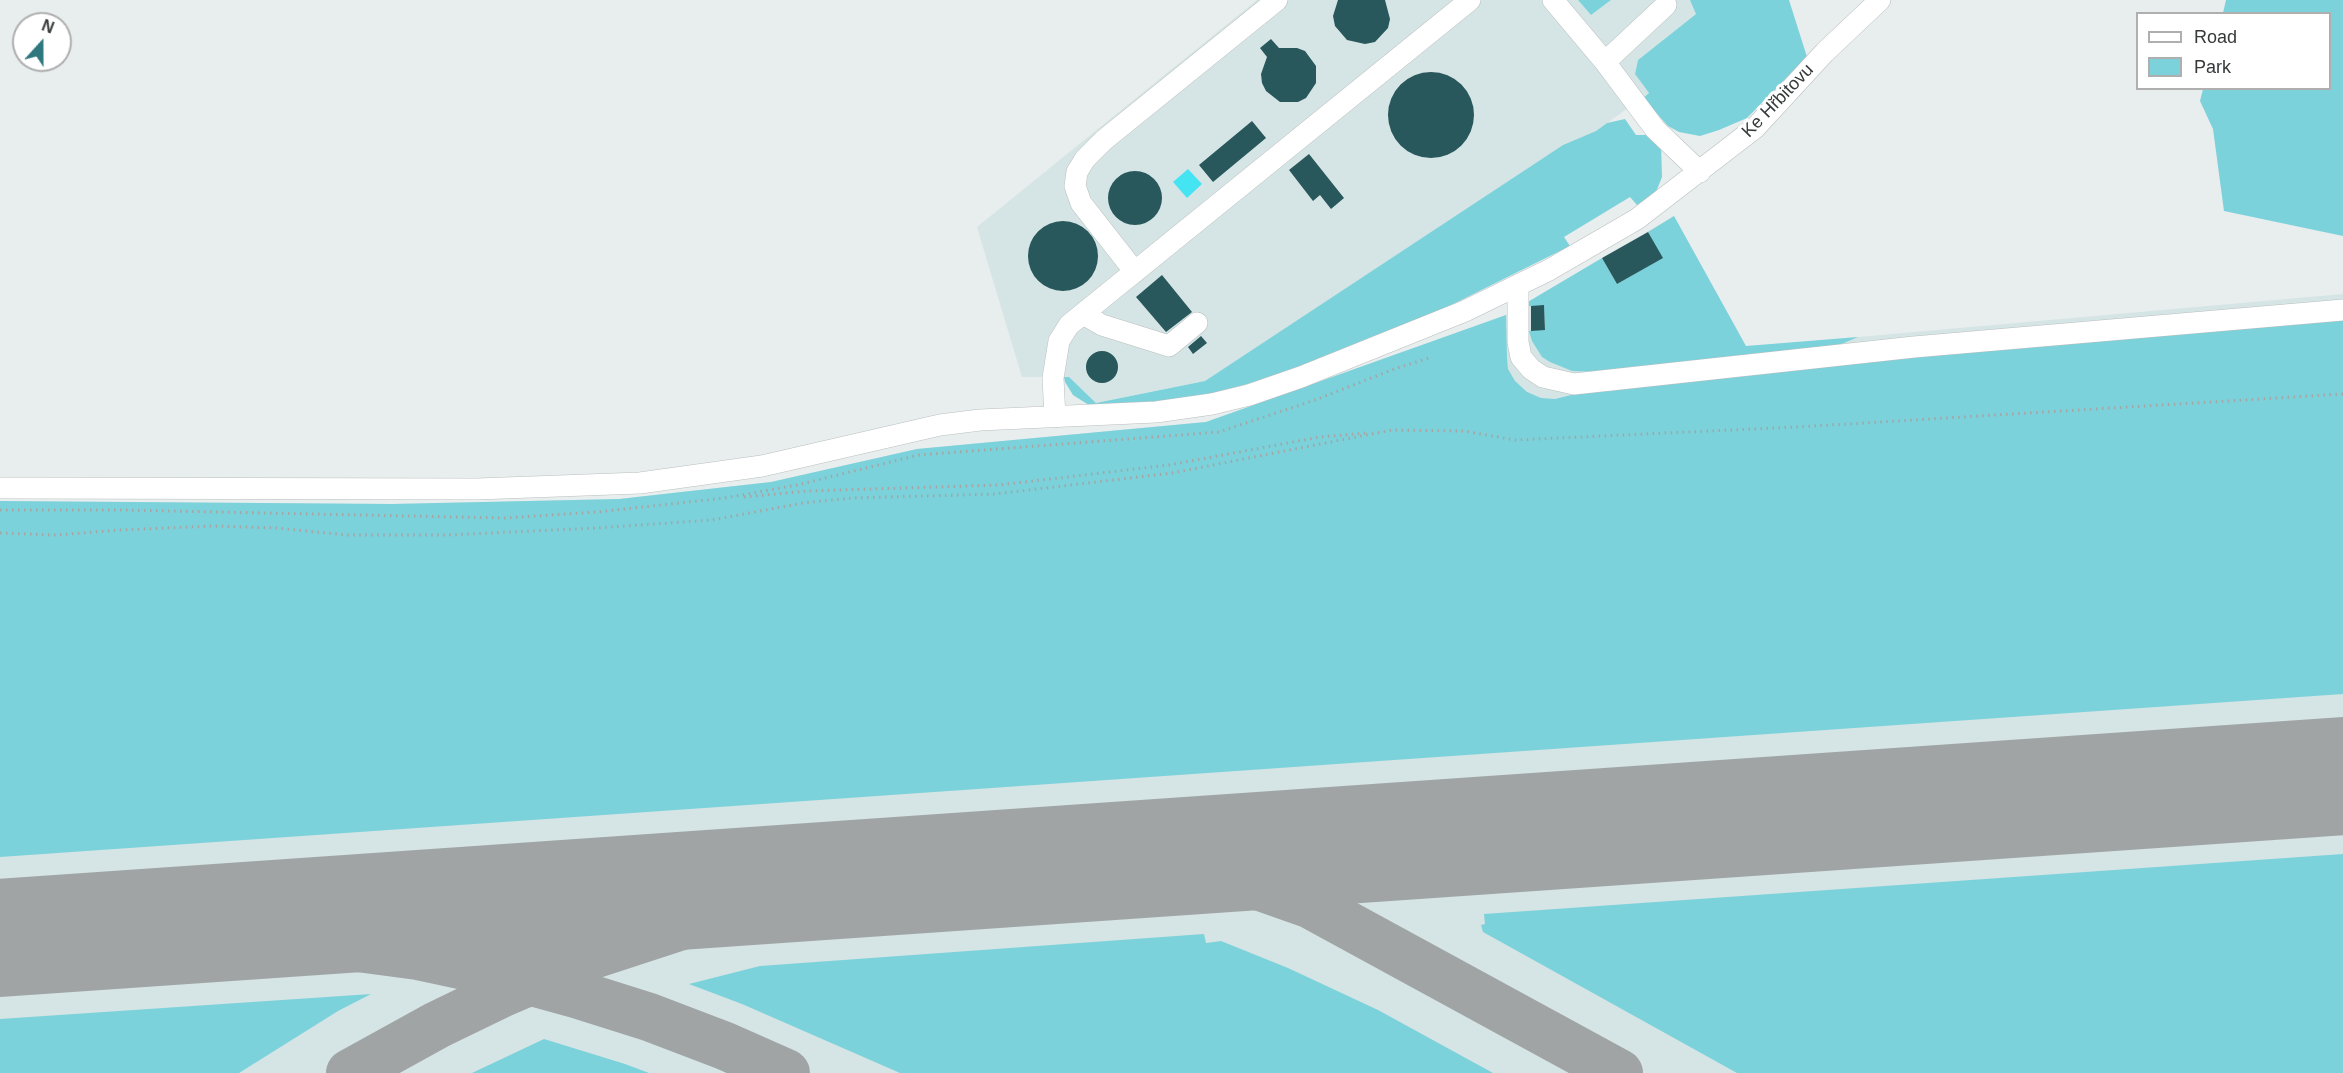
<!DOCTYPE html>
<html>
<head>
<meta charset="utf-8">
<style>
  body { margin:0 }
  #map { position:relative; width:2343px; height:1073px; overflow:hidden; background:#e8edee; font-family:Arial,sans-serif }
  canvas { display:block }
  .legend { position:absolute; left:2136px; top:12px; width:195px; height:78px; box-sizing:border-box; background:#fff; border:2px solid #afafb0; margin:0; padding:8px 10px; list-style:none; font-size:18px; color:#363839 }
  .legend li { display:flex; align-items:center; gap:12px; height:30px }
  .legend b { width:30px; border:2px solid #afafb0 }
  .north { position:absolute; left:12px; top:12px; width:60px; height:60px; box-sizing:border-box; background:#fff; border:2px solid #afafb0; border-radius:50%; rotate:21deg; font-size:16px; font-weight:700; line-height:24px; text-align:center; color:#363839 }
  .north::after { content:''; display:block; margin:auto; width:21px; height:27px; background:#2e777e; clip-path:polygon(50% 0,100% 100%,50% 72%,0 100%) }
</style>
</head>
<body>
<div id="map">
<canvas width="2343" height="1073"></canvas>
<ul class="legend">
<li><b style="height:8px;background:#fff"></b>Road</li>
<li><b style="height:16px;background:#7cd2db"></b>Park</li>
</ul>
<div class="north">N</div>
</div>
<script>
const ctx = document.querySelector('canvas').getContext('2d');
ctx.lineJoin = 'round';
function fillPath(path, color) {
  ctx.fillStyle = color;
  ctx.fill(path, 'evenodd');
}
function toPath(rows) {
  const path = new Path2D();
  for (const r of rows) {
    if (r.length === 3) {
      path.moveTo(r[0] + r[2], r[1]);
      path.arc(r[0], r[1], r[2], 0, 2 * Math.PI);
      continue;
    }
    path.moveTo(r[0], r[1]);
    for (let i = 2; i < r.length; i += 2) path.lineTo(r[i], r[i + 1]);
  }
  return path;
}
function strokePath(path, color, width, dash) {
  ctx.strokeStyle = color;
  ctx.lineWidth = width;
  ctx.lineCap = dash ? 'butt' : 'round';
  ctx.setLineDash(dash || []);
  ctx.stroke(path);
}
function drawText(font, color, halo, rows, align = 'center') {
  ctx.font = font + ' Arial,sans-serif';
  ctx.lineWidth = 6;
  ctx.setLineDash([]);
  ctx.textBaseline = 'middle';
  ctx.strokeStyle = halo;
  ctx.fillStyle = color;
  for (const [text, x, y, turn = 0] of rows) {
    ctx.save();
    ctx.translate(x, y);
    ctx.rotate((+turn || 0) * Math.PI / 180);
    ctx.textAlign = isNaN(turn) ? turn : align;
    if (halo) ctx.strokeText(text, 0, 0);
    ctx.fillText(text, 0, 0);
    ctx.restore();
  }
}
fillPath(toPath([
  [1257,0,1578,0,1591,15,1611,0,1690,0,1697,13,1638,60,1635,74,1649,93,1596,131,1563,145,1205,381,1096,403,1069,377,1022,377,977,227],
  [1674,216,1746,347,2343,294,2343,1073,0,1073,0,501,392,504,619,499,771,482,917,449,1206,422,1506,315]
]), '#d5e4e4');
fillPath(toPath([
  [1578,0,1611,0,1591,15],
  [1690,0,1789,0,1807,57,1747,118,1719,130,1700,136,1679,132,1668,126,1643,98,1649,93,1635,74,1638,60,1696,14],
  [2226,0,2343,0,2343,236,2224,211,2213,129,2200,101,2203,89,2330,88,2330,14,2223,13],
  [1625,119,1636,135,1653,135,1661,144,1662,177,1656,192,1637,205,1630,197,1564,237,1570,246,1409,326,1263,380,1171,404,1092,407,1073,395,1065,382,1064,377,1069,377,1096,403,1205,381,1563,145,1596,131,1607,123],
  [1674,216,1746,346,1858,337,1832,348,1599,372,1572,371,1550,362,1542,357,1532,341,1529,331,1545,329,1544,306,1526,306,1526,303,1602,258,1617,284,1662,258,1648,232],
  [1506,315,1507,358,1508,369,1515,381,1527,392,1541,398,1555,399,1604,387,2343,315,2343,694,0,857,0,501,392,504,619,499,771,482,917,449,1206,422],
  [2343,854,2343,1073,1737,1073,1483,932,1481,925,1485,924,1484,914],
  [1204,934,1206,943,1221,941,1288,968,1378,1010,1493,1073,900,1073,742,1004,689,984,760,966],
  [371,994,338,1011,239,1073,0,1073,0,1019],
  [544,1039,625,1064,649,1073,472,1073]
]), '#7cd2db');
fillPath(toPath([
  [1188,169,1202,184,1187,198,1173,182]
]), '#45e4f3');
strokePath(toPath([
  [0,940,122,934,195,933,275,937,418,956,507,975,576,994,649,1017,725,1046,786,1073],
  [350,1073,437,1025,503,993,587,957,694,922,798,897,874,883,1079,864,1151,865,1195,870,1238,879,1309,904,1619,1073]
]), '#a0a4a5', 48);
strokePath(toPath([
  [0,938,2343,776]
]), '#a0a4a5', 118);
fillPath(toPath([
  [1338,0,1385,0,1390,19,1388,28,1375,42,1365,44,1347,40,1335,26,1333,16],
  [1271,39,1279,48,1297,48,1305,51,1316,66,1316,83,1306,98,1298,102,1280,102,1266,91,1262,83,1261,74,1267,57,1260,48],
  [1431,115,43],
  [1252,121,1266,138,1213,182,1199,165],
  [1309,154,1344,198,1331,209,1320,195,1313,201,1289,170],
  [1135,198,27],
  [1063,256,35],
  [1648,232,1663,258,1617,284,1602,258],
  [1162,275,1192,312,1166,332,1136,297],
  [1544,305,1545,330,1531,331,1531,306],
  [1201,336,1207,343,1193,354,1188,347],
  [1102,367,16]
]), '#28575c');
const minor = toPath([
  [1553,0,1605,62,1655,129,1700,172],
  [1605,62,1666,5],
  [1135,272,1081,203,1075,186,1077,172,1085,159,1104,140,1277,0],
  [1518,285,1518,342,1521,357,1531,369,1543,377,1574,384,1914,347,2343,310],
  [1083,314,1102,325,1169,346,1197,323],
  [1055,417,1053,378,1059,341,1069,325,1470,0],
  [0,488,477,489,640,483,762,466,940,425,980,420,1156,412,1212,404,1249,395,1301,377,1465,311,1549,270,1637,219,1755,128,1825,52,1880,0]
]);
strokePath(minor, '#babfbf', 22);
strokePath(toPath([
  [744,497,807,491,999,485,1169,465,1320,437,1366,433],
  [0,510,120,510,505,518,597,512,724,498,797,485,919,455,1219,432,1315,400,1397,368,1432,357],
  [0,533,57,535,119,530,213,526,276,528,347,535,448,535,596,528,712,520,803,503,852,498,995,494,1172,473,1392,430,1464,431,1515,440,1797,427,2343,394]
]), '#a3a6a7', 3, [1.5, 4.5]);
strokePath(minor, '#fff', 21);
drawText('18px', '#363839', '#fff', [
  ["Ke Hřbitovu",1778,101,-46]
]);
</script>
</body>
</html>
